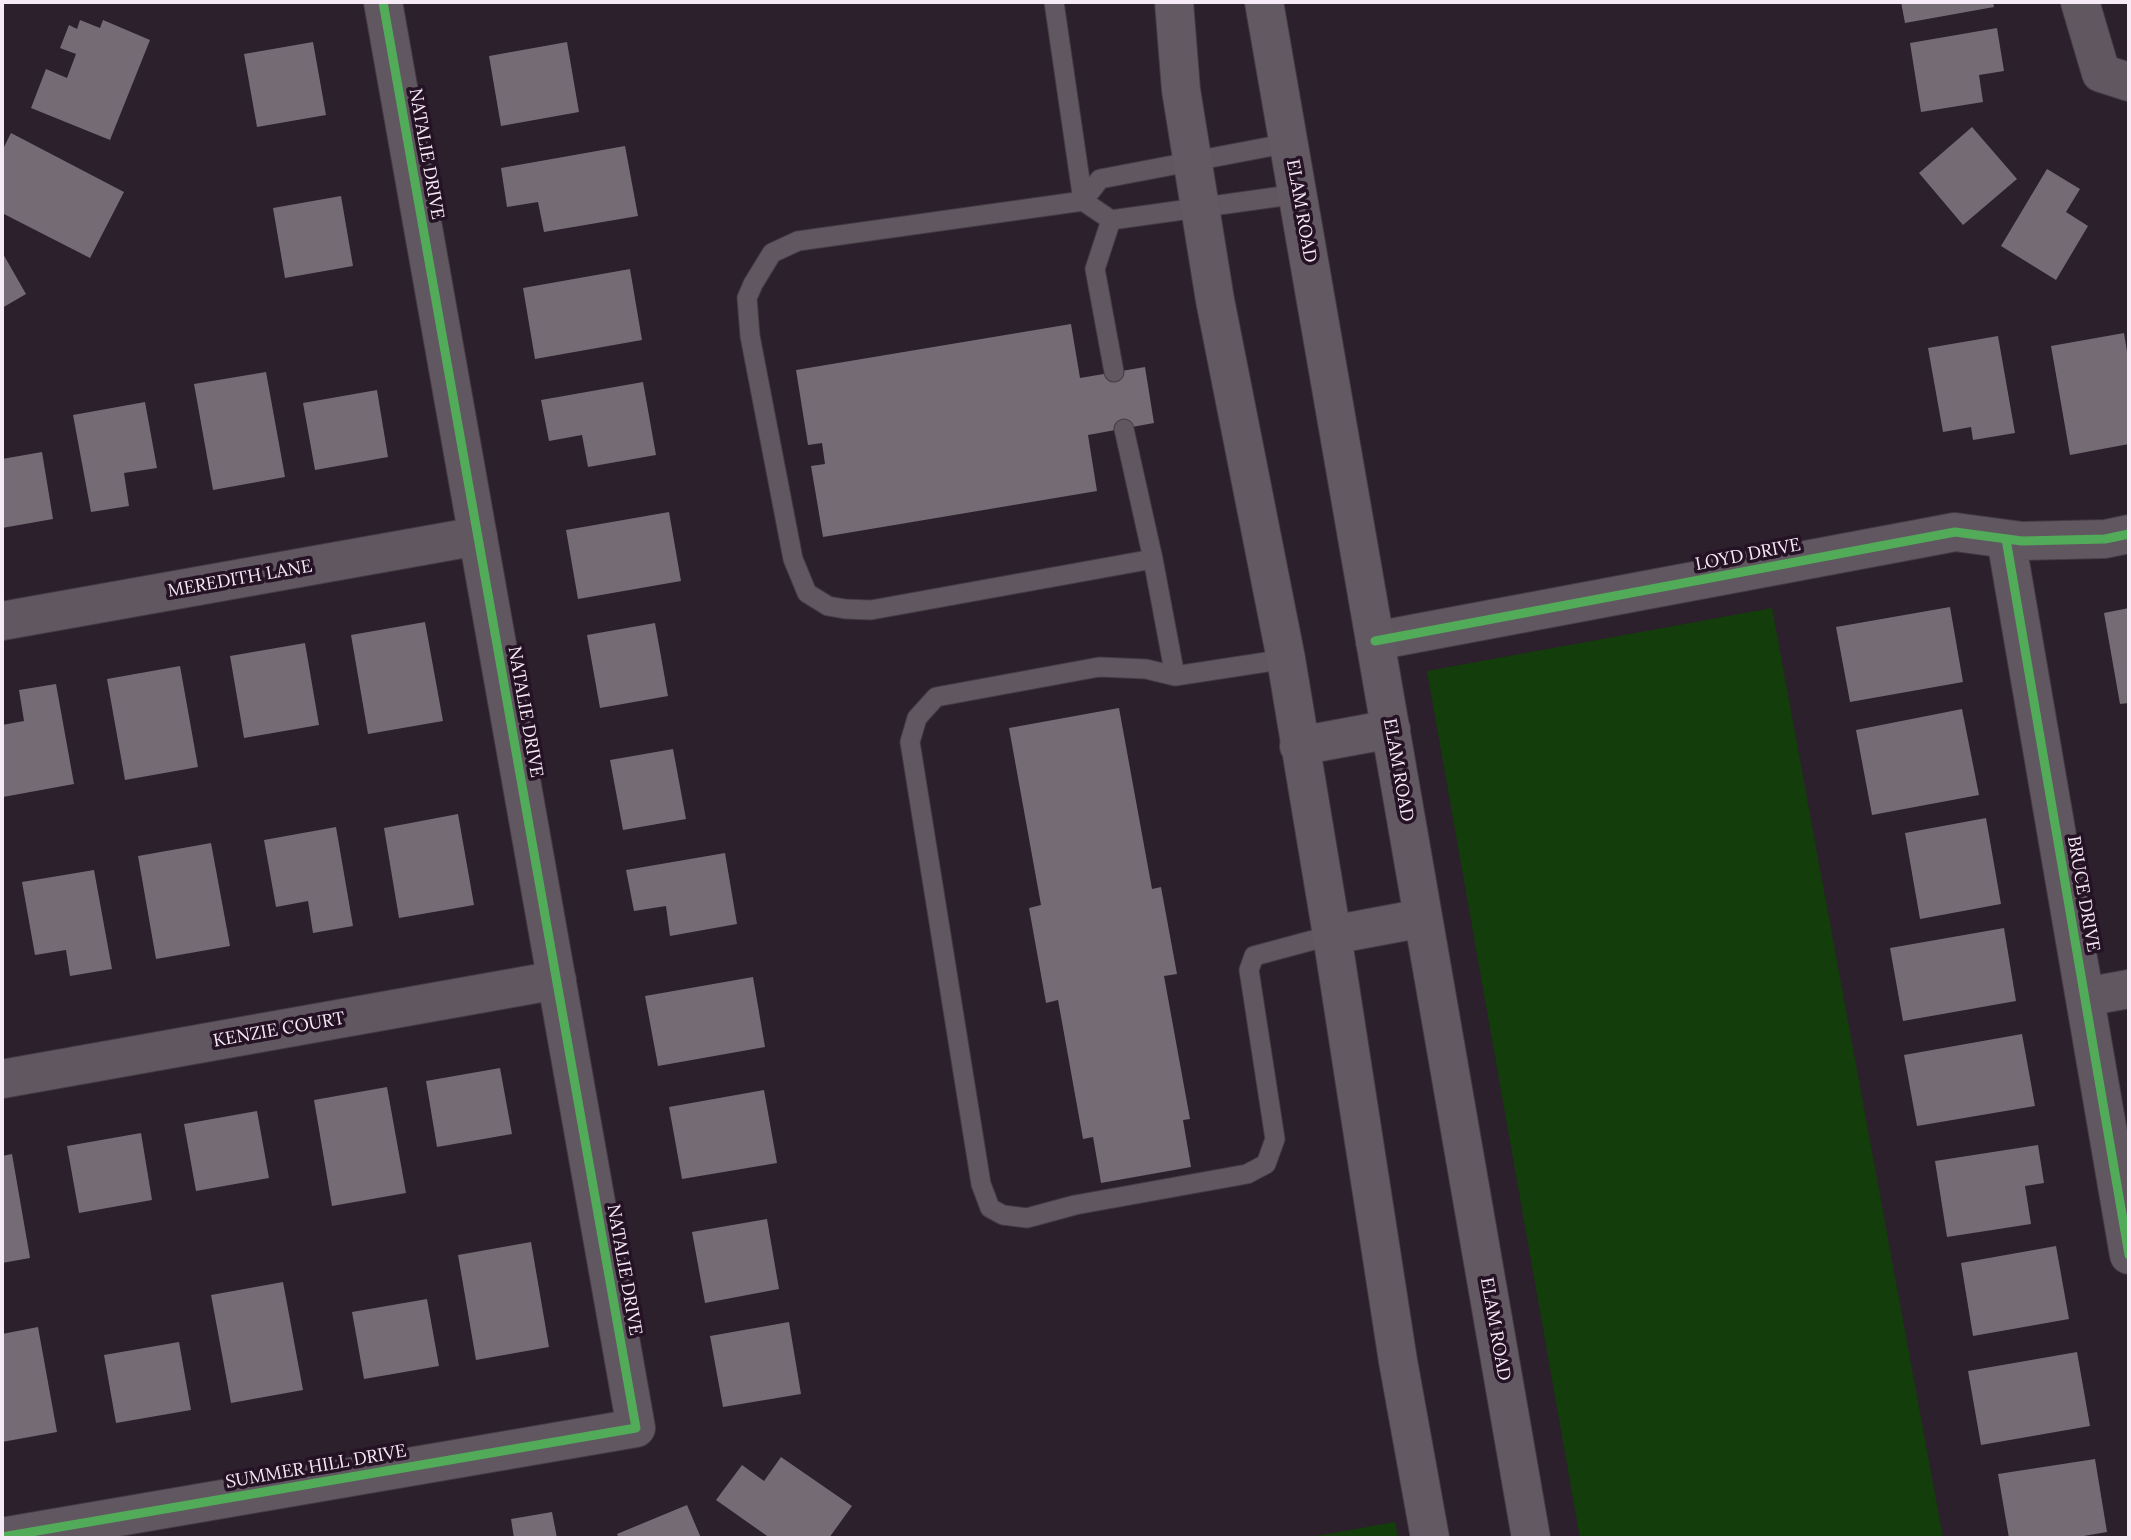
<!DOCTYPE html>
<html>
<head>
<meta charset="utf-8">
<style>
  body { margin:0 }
  #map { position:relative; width:2131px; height:1540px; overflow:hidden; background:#2b202b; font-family:Lora,serif }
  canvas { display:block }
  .frame { position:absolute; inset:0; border:4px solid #f7eaf7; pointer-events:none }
</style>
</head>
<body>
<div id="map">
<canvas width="2131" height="1540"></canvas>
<div class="frame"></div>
</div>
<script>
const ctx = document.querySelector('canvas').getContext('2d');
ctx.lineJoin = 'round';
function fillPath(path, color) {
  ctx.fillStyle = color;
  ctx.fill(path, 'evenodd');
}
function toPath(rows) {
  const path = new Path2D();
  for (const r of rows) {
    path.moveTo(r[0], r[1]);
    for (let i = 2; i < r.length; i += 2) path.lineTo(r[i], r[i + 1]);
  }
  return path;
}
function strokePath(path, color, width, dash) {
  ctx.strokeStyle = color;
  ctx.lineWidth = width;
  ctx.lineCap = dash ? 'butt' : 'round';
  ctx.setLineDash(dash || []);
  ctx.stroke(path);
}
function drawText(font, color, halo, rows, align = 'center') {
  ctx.font = font + ' Lora,serif';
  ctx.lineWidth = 7;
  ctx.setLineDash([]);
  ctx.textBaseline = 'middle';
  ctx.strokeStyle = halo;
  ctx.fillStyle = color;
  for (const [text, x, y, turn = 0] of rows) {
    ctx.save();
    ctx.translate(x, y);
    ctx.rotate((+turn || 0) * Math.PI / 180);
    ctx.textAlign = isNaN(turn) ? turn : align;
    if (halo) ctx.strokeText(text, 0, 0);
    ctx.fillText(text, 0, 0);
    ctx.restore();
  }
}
fillPath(toPath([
  [1772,608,1943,1538,1580,1538,1427,671],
  [1395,1522,1398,1538,1305,1538]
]), '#133d0a');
fillPath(toPath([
  [1901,2,1993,2,1994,7,1905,23],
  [80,20,100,28,103,20,150,40,110,140,31,108,46,69,67,78,76,54,60,48,69,25,77,29],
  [1997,28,2004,71,1979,75,1983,102,1921,112,1910,43],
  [313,42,326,115,257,127,244,54],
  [567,42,579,112,501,126,489,56],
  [1972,127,2017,179,1963,225,1919,173],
  [11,133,124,192,90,258,2,213,2,151],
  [625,146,638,216,544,232,538,202,507,207,501,168],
  [2047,169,2080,189,2066,212,2088,226,2056,280,2001,246],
  [341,196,353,266,285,278,273,208],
  [2,252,26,294,2,308],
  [630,269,642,340,535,359,523,288],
  [1071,324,1080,378,1145,367,1154,423,1088,435,1097,491,823,537,811,466,825,464,822,443,808,445,796,370],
  [2124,333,2129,364,2129,444,2070,455,2051,346],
  [1998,336,2015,433,1973,440,1971,427,1943,432,1928,348],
  [266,372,285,477,213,490,194,384],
  [643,382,656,455,588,467,582,435,549,441,541,400],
  [377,390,388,457,315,470,303,403],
  [145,402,157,468,124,473,129,506,91,512,73,415],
  [42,452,53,519,2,528,2,459],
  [669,512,681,581,578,599,566,530],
  [1950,607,1963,682,1850,702,1836,627],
  [2129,608,2129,703,2120,704,2104,613],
  [425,622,443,721,368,734,351,635],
  [655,623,668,696,600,708,587,635],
  [305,643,319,725,244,738,230,656],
  [180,666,198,767,125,780,107,679],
  [56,684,74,784,3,797,2,725,24,721,19,690],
  [1119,708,1152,889,1161,887,1177,974,1164,976,1190,1119,1183,1120,1191,1167,1101,1183,1093,1137,1083,1139,1058,1000,1046,1003,1029,908,1041,905,1009,728],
  [1962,709,1979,795,1872,815,1856,730],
  [673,749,686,819,623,830,610,760],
  [458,814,474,905,399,918,384,828],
  [1986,818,2001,904,1920,919,1905,833],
  [336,827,353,926,313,933,308,901,276,907,264,840],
  [211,843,230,946,156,959,138,856],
  [725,853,737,924,670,936,666,906,634,911,626,870],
  [94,870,112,969,70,976,66,950,35,955,22,882],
  [2004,928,2016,1001,1903,1021,1890,948],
  [753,977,765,1047,658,1066,645,996],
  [2022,1034,2035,1106,1917,1126,1904,1055],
  [500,1068,512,1134,437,1147,426,1081],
  [387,1087,406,1193,332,1206,314,1100],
  [764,1090,777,1163,682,1179,669,1107],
  [257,1111,269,1178,196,1191,184,1124],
  [141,1133,152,1200,79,1213,67,1146],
  [2038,1145,2044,1183,2025,1186,2031,1224,1947,1237,1935,1161],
  [12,1154,30,1258,2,1263,2,1156],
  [767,1219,779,1289,705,1303,692,1232],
  [531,1242,549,1347,476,1360,458,1255],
  [2056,1246,2069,1319,1973,1336,1961,1263],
  [283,1282,303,1390,231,1403,211,1295],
  [427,1299,439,1366,364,1379,352,1312],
  [789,1322,801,1394,723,1407,710,1336],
  [38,1327,57,1432,2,1442,2,1334],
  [179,1342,191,1410,116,1423,104,1355],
  [2077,1352,2090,1426,1981,1445,1968,1371],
  [781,1457,852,1506,829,1538,770,1538,716,1500,742,1465,764,1481],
  [2095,1459,2107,1532,2072,1538,2009,1538,1998,1474],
  [687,1505,701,1538,619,1538,617,1534],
  [552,1512,557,1538,514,1538,511,1519]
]), '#756b75');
const service = toPath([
  [1054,2,1083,201,798,241,772,253,753,284,747,298,750,336,793,559,807,593,828,606,845,609,871,610,1153,559,1175,676],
  [1289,143,1100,179,1083,201,1111,220,1298,194],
  [1111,220,1095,269,1114,372],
  [1124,429,1153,559],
  [1286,659,1175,676,1146,669,1099,667,936,697,917,718,910,742,981,1184,990,1208,1003,1215,1027,1218,1075,1205,1247,1174,1266,1164,1275,1139,1249,970,1254,956,1332,935]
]);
const minor = toPath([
  [2080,2,2101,73,2129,82],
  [2006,539,2129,1255],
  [2,621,478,536],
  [1375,641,1955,532,2022,541,2105,539,2129,534],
  [2085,997,2129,989],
  [2,1079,557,980],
  [2,1537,636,1428,383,2]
]);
const secondary = toPath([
  [1174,2,1181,90,1215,300,1286,659,1332,935,1398,1361,1430,1538],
  [1264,2,1531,1538],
  [1299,746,1391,729],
  [1332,935,1423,918]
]);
strokePath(service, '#443b44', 21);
strokePath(minor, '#443b44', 40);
strokePath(secondary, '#443b44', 40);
strokePath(service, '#615761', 19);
strokePath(minor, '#615761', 38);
strokePath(secondary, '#635963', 38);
strokePath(toPath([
  [2006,539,2129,1255],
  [1375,641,1955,532,2022,541,2105,539,2129,534],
  [2,1537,636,1428,383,2]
]), '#51ab58', 9);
drawText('18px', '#f7eaf7', '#251325', [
  ["NATALIE DRIVE",426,154,80],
  ["ELAM ROAD",1301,211,80],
  ["LOYD DRIVE",1748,555,-11],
  ["MEREDITH LANE",240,579,-10],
  ["NATALIE DRIVE",525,712,80],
  ["ELAM ROAD",1398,770,80],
  ["BRUCE DRIVE",2083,894,80],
  ["KENZIE COURT",279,1030,-10],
  ["NATALIE DRIVE",624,1270,80],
  ["ELAM ROAD",1495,1329,80],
  ["SUMMER HILL DRIVE",316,1467,-10]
]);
</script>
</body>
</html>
